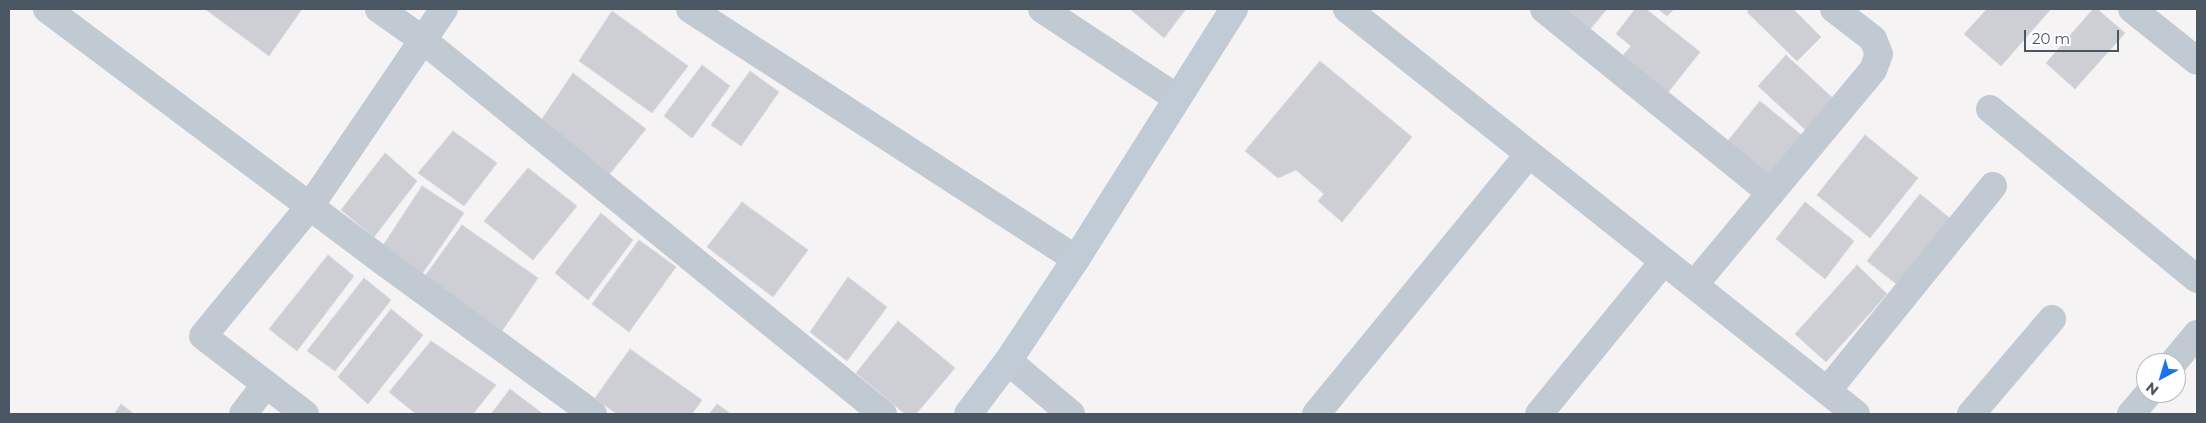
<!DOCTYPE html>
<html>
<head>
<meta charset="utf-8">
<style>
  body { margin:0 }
  #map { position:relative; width:2206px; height:423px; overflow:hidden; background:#f5f3f3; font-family:Montserrat,sans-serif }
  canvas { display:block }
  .frame { position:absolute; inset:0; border:10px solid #4a5661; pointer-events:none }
  .north { position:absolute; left:2136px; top:353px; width:50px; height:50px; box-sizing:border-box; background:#fff; border:1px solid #b7bbc0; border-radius:50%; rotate:219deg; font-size:14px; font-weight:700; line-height:20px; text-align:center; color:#4a5661 }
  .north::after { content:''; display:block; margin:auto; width:18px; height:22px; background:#1a73e8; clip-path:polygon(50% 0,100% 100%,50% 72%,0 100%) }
  .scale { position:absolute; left:2024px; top:30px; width:95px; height:22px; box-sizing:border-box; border:2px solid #4a5661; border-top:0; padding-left:6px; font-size:15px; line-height:18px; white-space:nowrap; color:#4a5661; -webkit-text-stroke:4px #fff; paint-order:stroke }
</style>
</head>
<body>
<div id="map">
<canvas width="2206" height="423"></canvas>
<div class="frame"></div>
<div class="north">N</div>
<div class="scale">20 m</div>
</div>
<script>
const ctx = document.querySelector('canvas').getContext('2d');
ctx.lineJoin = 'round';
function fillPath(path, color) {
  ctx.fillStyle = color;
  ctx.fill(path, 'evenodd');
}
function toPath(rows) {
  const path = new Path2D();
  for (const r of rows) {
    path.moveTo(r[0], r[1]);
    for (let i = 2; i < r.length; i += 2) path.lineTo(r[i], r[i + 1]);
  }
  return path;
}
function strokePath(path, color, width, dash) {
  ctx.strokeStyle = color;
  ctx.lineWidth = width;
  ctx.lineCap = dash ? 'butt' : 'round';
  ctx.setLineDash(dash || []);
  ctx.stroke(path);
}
const building = toPath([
  [205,9,302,9,269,56,205,9],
  [1130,9,1186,9,1164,38,1130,9],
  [1556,9,1607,9,1586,34,1556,9],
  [1635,9,1646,9,1700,52,1662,100,1616,64,1631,46,1616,34,1635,9],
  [1658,9,1674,9,1667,16,1658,9],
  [1750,9,1793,9,1821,37,1797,61,1747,12,1750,9],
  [1987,9,2051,9,2001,66,1964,34,1987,9],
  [2093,9,2097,9,2125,33,2075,89,2046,63,2093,9],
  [612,11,688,66,652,113,579,61,612,11],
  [1786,55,1837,102,1809,133,1758,86,1786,55],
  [1320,61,1412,137,1342,222,1318,201,1324,194,1296,170,1278,178,1245,151,1320,61],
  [702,65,730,86,692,138,664,116,702,65],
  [750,71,779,92,741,146,711,125,750,71],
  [573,73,646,129,608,176,540,122,573,73],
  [1760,101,1804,137,1771,177,1727,142,1760,101],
  [453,131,497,163,464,206,418,173,453,131],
  [1865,135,1918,178,1870,238,1817,195,1865,135],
  [385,153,417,181,374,237,341,210,385,153],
  [528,168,577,206,533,260,484,221,528,168],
  [422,186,464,213,422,274,382,247,422,186],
  [1920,194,1952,220,1899,286,1867,261,1920,194],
  [742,202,808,250,773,297,707,247,742,202],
  [1805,202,1854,241,1825,279,1776,239,1805,202],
  [601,213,633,240,588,300,555,273,601,213],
  [462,225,538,278,502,331,425,276,462,225],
  [639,240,676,267,629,332,592,304,639,240],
  [328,255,354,276,297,351,269,329,328,255],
  [1857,265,1887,294,1826,362,1795,334,1857,265],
  [848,277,887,307,847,361,810,332,848,277],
  [364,278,391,300,335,371,307,351,364,278],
  [391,309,423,335,368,404,338,377,391,309],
  [898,321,955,368,916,414,905,414,856,373,898,321],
  [431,341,496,385,473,414,416,414,389,392,431,341],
  [630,349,702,400,692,414,617,414,595,398,630,349],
  [510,389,543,414,491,414,510,389],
  [121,404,134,414,114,414,121,404],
  [717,404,731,414,709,414,717,404]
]);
fillPath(building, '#cdcfd5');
strokePath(building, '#d7d9de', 1);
strokePath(toPath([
  [47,9,388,265,593,414],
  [379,9,423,40,883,414],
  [690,9,1076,259],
  [1042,9,1177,98],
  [1347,9,1856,414],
  [1544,9,1771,193],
  [2132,9,2197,61],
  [1990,109,2197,279],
  [1694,285,1873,70,1879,54,1873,39,1834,9],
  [1008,361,1071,414],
  [2173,363,2197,334],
  [1827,391,1993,186],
  [243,414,266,384],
  [305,414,203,336,310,206,444,9],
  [1316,414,1529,154],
  [1539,414,1664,261],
  [1971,414,2052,319],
  [2131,414,2149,393]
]), '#c1cad2', 28);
strokePath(toPath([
  [968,414,1008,361,1076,259,1234,9]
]), '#c1cbd6', 28);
</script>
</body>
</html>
